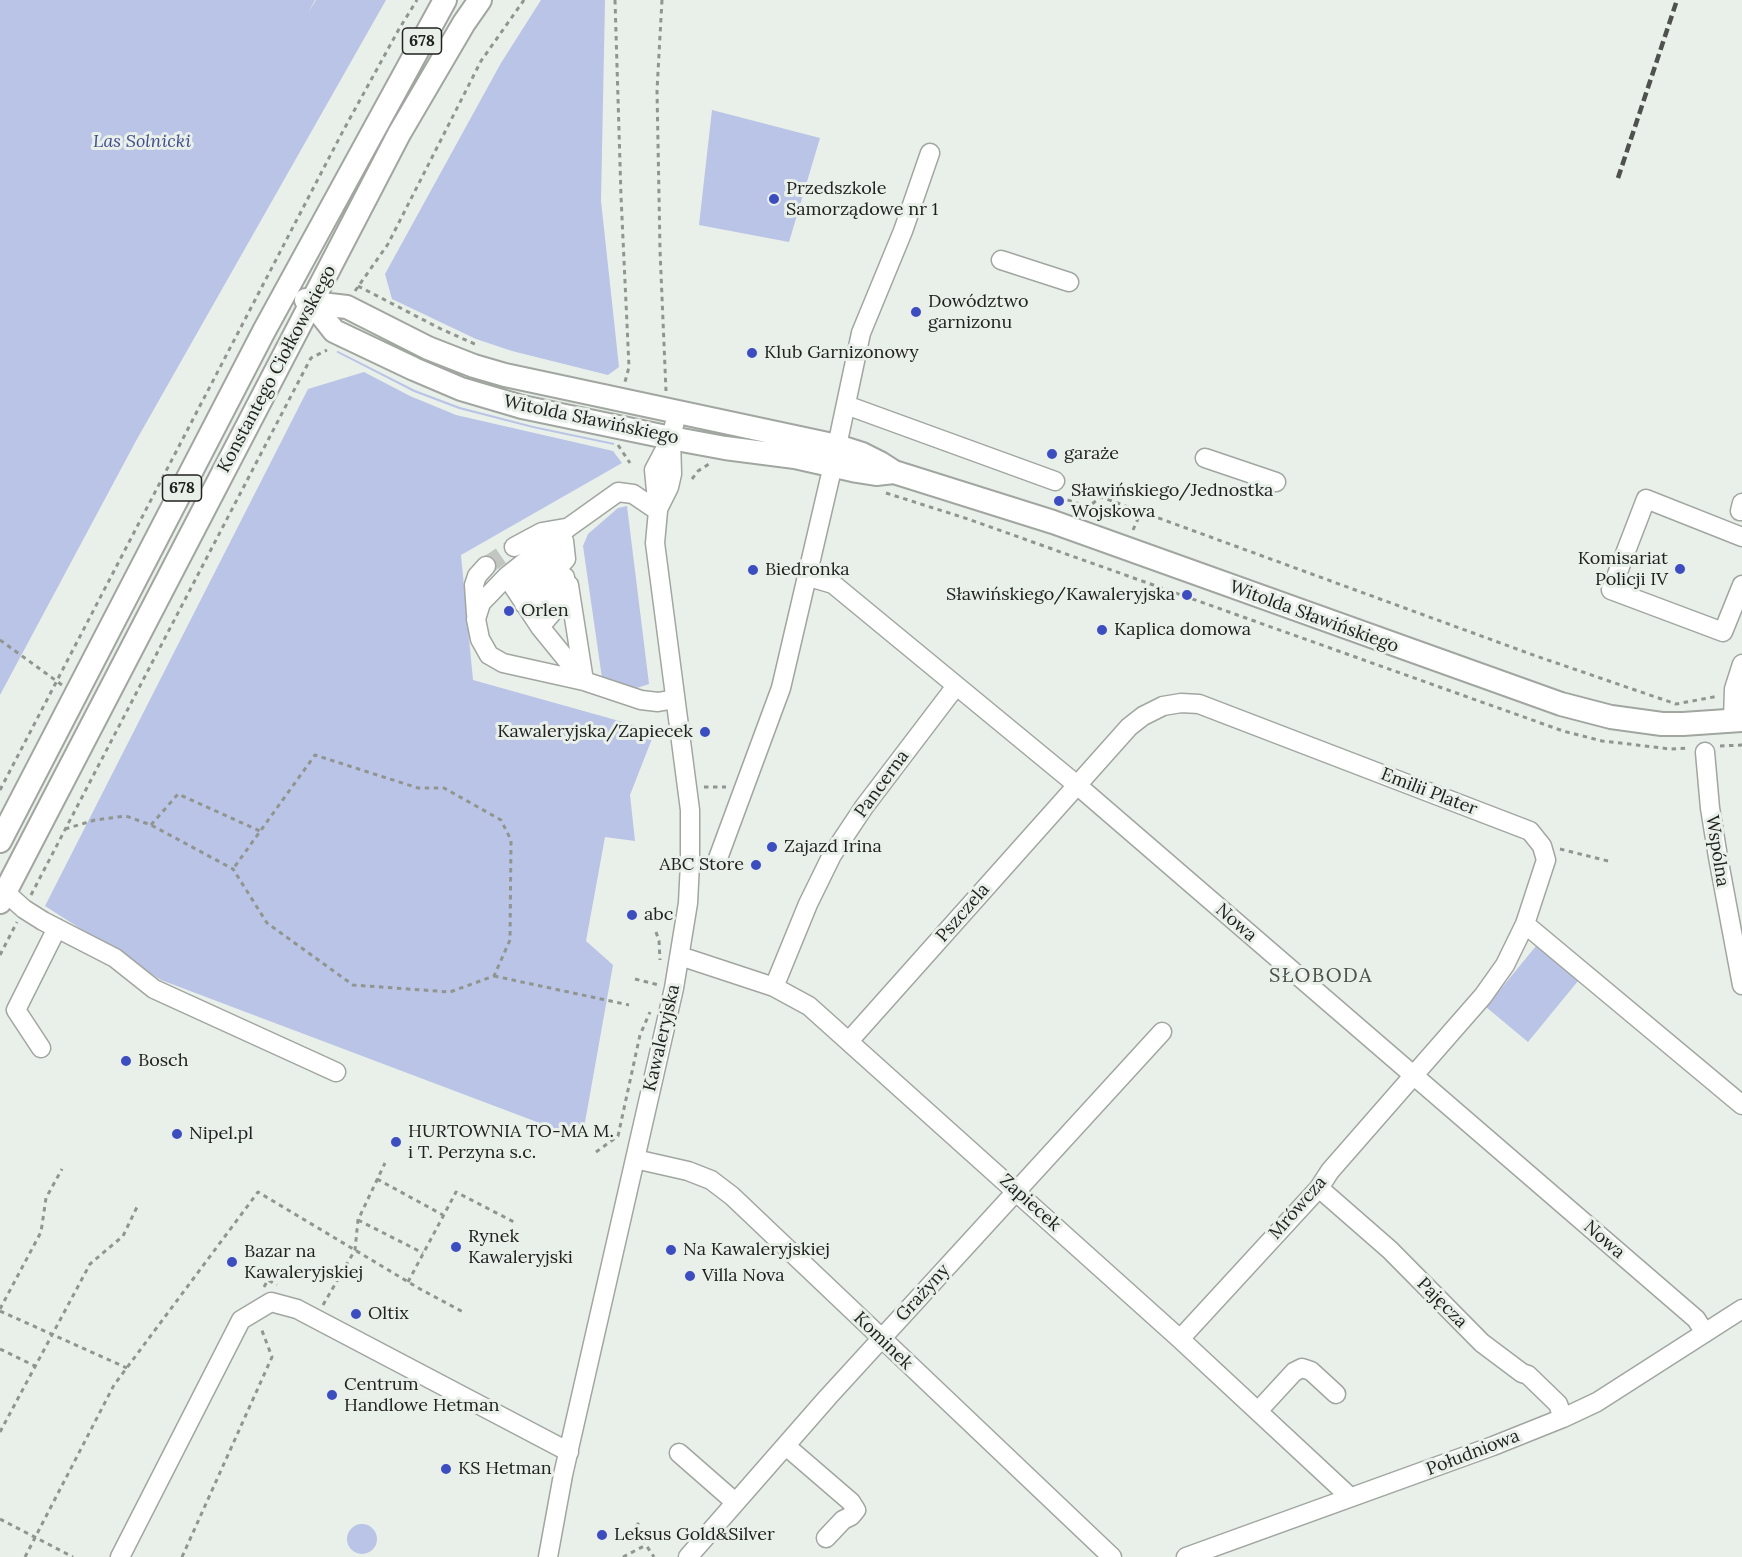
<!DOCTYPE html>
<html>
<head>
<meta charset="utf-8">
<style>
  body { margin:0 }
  canvas { display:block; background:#e9efe9 }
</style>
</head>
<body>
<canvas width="1742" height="1557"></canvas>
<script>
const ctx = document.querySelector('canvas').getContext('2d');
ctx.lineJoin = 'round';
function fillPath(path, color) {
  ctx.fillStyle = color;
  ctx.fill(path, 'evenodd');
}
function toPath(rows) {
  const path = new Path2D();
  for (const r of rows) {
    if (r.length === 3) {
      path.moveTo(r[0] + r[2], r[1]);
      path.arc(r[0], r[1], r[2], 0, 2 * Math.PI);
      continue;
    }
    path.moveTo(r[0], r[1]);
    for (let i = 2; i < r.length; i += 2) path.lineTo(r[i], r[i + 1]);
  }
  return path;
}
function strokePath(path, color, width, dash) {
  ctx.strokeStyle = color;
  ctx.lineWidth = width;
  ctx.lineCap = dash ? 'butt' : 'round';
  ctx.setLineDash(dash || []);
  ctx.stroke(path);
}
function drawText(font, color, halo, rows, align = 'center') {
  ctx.font = font + ' Lora,serif';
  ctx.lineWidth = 6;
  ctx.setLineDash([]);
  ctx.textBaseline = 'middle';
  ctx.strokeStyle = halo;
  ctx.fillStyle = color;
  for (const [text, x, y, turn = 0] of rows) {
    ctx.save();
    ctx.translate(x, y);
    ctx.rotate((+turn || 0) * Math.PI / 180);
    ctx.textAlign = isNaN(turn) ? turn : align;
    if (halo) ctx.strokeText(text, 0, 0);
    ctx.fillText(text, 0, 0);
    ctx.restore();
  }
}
fillPath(toPath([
  [0,0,315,0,308,13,316,0,386,0,137,439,0,695],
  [541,0,605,0,601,201,619,367,608,375,512,351,476,339,392,299,385,274,501,63],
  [712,110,820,138,789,242,699,225],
  [338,351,415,390,460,407,533,426,614,443,614,445,533,428,459,409,414,392,336,352],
  [364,372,410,396,456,415,613,451,622,463,461,555,473,680,655,731,630,795,635,841,605,837,586,941,613,965,582,1139,161,980,45,906,308,389],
  [627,506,649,684,637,688,602,678,583,546,588,534,618,508],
  [1536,946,1578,981,1528,1042,1486,1007],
  [362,1539,15]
]), '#b9c4e6');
strokePath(toPath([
  [486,566,514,547]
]), '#c1c6c1', 18, [18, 9]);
const minor = toPath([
  [1001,260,1069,282],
  [846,405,1055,481],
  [837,446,861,333,903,231,930,153],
  [1205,458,1276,482],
  [1742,503,1740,511,1742,511],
  [658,509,669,487,672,474,671,438,677,413],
  [1742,537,1646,499,1611,590,1723,632,1742,585],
  [514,547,542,532,565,528],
  [809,577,833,584,1077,785,1696,1319,1705,1333],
  [511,583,540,627,584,681],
  [516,591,558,548],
  [570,592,584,681,641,700,658,702,675,699],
  [524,604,566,559,564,541],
  [476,614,474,585,477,576,486,566],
  [532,615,565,577],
  [540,627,570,592,569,585],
  [584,681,503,663,489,655,480,639,476,619,481,603,507,576,569,527,618,492,633,494,658,511],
  [1733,720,1734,689,1742,664],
  [1705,752,1710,808,1718,857,1742,985],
  [717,861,781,688,833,465],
  [5,892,24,909,43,921,115,958,154,989,336,1072],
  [1525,924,1742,1105],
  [680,956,774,987,809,1006,1180,1339,1350,1497],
  [774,987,808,904,832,855,864,807,956,686],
  [849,1041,1129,727,1143,716,1163,706,1181,703,1199,704,1530,831,1542,846,1546,860,1525,924,1505,965,1483,996,1330,1171,1319,1188,1180,1339],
  [41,1048,16,1010,57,928],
  [635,1159,688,1171,711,1180,732,1196,1112,1557],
  [1319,1188,1390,1250,1482,1343,1522,1373,1528,1375,1558,1404,1563,1418],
  [1259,1410,1294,1372,1302,1368,1311,1371,1336,1394],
  [786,1446,851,1502,856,1510,851,1516,843,1520,826,1538],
  [679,1453,735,1502],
  [120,1557,241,1320,271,1302,297,1309,569,1452],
  [548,1557,563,1475,674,988,688,903,690,863,690,810,655,543,658,511,654,470,671,438],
  [688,1557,828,1397,1162,1032],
  [1186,1557,1493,1446,1563,1418,1597,1402,1742,1309]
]);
const major = toPath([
  [306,300,312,303,334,331,414,369,461,389,522,407,671,438,725,448,795,457,857,471,876,474,894,472],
  [312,303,347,307,428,348,474,366,505,375,837,446,862,454,880,463,894,472,1053,522,1561,704,1611,717,1662,724,1683,724,1742,720],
  [0,841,264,331,445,0],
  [0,902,399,134,464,23,480,0]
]);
strokePath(minor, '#a1a6a1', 21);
strokePath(major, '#a1a6a1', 26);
strokePath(toPath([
  [615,0,621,196,629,367,625,382],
  [662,0,657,90,660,250,666,391],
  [358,286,441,329,477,345],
  [355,291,388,244,481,61,524,0],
  [618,445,630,463],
  [692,479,698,471,709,464],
  [886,493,968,519,1563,731,1602,741,1637,745,1670,749,1689,748],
  [1059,497,1088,507,1101,497,1536,656,1676,704,1719,696],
  [1133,530,1141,512],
  [0,640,62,685],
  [1720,746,1742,745],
  [704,787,726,787],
  [0,790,343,131,399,29,417,0],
  [151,825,178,794,260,831],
  [65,829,95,820,126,816,151,825,233,869,267,923,353,985,450,992,494,976,510,940,511,840,501,820,444,788,418,788,315,755,233,869],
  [1560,849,1612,862],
  [31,895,303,373,311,358,327,350],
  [656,932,659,941,660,960],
  [0,955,17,922],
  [494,976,629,1005],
  [635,979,659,985],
  [596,1152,618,1136,640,1035,650,1012],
  [377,1179,443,1215],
  [358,1220,423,1253],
  [408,1282,456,1192,514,1222],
  [264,1287,268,1280,277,1285],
  [323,1305,355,1250,358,1220,385,1163],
  [0,1309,41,1232,46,1198,62,1169],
  [0,1311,127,1368],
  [0,1349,35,1366],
  [0,1432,90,1264,123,1236,137,1207],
  [0,1519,73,1557],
  [639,1523,637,1525,646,1545,654,1557],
  [25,1557,114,1385,258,1192,420,1289,465,1313],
  [182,1557,272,1357,261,1328],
  [623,1557,646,1545]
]), '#909590', 3, [4.5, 4.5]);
strokePath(minor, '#fff', 18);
strokePath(major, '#fff', 22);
strokePath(toPath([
  [1618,178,1677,0]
]), '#4e514d', 4.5, [9, 4.5]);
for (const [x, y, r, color] of [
  [774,199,6,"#3c4dc0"],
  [916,312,6,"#3c4dc0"],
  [752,353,6,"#3c4dc0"],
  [1052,454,6,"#3c4dc0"],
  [1059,501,6,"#3c4dc0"],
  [1680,569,6,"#3c4dc0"],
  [753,570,6,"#3c4dc0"],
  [1187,595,6,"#3c4dc0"],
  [509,611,6,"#3c4dc0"],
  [1102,630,6,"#3c4dc0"],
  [705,732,6,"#3c4dc0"],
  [772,847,6,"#3c4dc0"],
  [756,865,6,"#3c4dc0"],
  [632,915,6,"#3c4dc0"],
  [126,1061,6,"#3c4dc0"],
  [177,1134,6,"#3c4dc0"],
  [396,1142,6,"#3c4dc0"],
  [456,1247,6,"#3c4dc0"],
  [671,1250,6,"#3c4dc0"],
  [232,1262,6,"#3c4dc0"],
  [690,1276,6,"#3c4dc0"],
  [356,1314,6,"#3c4dc0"],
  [332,1395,6,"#3c4dc0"],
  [446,1469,6,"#3c4dc0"],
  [602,1535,6,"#3c4dc0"]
]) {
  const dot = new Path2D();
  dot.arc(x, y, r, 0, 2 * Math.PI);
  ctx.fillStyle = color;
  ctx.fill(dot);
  strokePath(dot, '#e9efe9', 2);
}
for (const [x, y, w] of [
  [422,41,39],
  [182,488,39]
]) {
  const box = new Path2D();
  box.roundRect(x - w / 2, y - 13, w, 26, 4.5);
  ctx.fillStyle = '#e9efe9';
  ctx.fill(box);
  strokePath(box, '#20221f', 1.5);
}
drawText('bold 16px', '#20221f', null, [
  ["678",422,41],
  ["678",182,488]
]);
drawText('italic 18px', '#3f4e8f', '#e9efe9', [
  ["Las Solnicki",142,142]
]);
drawText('18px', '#20221f', '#e9efe9', [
  ["Przedszkole",786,189],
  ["Samorządowe nr 1",786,210],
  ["Dowództwo",928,302],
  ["garnizonu",928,323],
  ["Klub Garnizonowy",764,353],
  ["garaże",1064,454],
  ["Sławińskiego/Jednostka",1071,491],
  ["Wojskowa",1071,512],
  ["Komisariat",1668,559,"right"],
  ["Policji IV",1668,580,"right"],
  ["Biedronka",765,570],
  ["Sławińskiego/Kawaleryjska",1175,595,"right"],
  ["Orlen",521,611],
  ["Kaplica domowa",1114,630],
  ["Kawaleryjska/Zapiecek",693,732,"right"],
  ["Zajazd Irina",784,847],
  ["ABC Store",744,865,"right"],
  ["abc",644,915],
  ["Bosch",138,1061],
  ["HURTOWNIA TO-MA M.",408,1132],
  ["i T. Perzyna s.c.",408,1153],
  ["Nipel.pl",189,1134],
  ["Rynek",468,1237],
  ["Kawaleryjski",468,1258],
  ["Na Kawaleryjskiej",683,1250],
  ["Bazar na",244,1252],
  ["Kawaleryjskiej",244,1273],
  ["Villa Nova",702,1276],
  ["Oltix",368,1314],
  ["Centrum",344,1385],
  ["Handlowe Hetman",344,1406],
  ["KS Hetman",458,1469],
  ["Leksus Gold&Silver",614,1535]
], 'left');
drawText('18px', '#20221f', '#e9efe9', [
  ["Konstantego Ciołkowskiego",277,369,-62],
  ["Witolda Sławińskiego",591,420,12],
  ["Witolda Sławińskiego",1314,617,20],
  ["Pancerna",882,784,-54],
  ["Emilii Plater",1429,792,21],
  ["Wspólna",1717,851,81],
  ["Pszczela",963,913,-49],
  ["Nowa",1236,923,41],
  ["Kawaleryjska",662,1038,-77],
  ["Zapiecek",1030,1203,42],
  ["Mrówcza",1298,1208,-49],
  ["Nowa",1604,1240,41],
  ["Grażyny",923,1293,-48],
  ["Pajęcza",1442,1303,45],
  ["Kominek",883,1341,44],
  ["Południowa",1473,1453,-21]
]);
ctx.letterSpacing = '1.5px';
drawText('20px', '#4b504b', '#e9efe9', [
  ["SŁOBODA",1321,976]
]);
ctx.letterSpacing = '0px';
</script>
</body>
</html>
